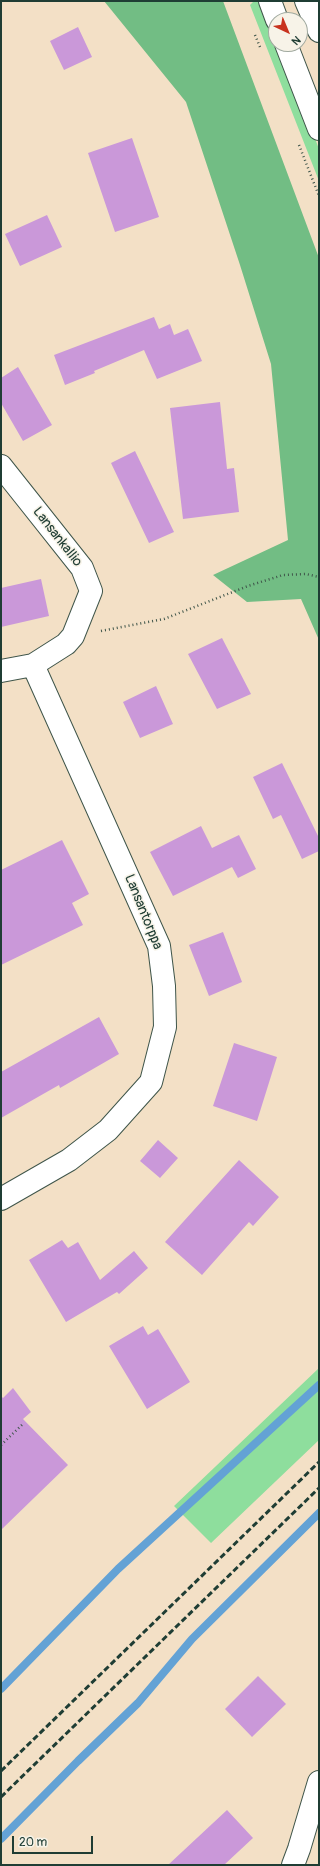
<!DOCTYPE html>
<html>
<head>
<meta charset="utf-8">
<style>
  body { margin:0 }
  #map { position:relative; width:320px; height:1866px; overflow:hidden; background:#f3e0c6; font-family:Pangolin,sans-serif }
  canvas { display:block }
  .frame { position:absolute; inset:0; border:2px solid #1f3d34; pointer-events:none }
  .north { position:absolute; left:268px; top:12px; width:40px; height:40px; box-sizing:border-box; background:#f7f3e8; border:1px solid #a1aaa0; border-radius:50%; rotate:136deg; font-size:11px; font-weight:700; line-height:16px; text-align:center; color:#1f3d34 }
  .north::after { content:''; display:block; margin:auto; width:14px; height:18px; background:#c8321e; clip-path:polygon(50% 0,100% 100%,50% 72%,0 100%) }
  .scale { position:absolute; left:12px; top:1836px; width:81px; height:18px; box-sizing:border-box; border:2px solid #1f3d34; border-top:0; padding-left:5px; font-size:12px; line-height:14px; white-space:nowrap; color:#1f3d34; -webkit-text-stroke:3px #f7f3e8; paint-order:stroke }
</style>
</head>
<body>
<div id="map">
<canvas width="320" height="1866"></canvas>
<div class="frame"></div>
<div class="north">N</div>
<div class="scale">20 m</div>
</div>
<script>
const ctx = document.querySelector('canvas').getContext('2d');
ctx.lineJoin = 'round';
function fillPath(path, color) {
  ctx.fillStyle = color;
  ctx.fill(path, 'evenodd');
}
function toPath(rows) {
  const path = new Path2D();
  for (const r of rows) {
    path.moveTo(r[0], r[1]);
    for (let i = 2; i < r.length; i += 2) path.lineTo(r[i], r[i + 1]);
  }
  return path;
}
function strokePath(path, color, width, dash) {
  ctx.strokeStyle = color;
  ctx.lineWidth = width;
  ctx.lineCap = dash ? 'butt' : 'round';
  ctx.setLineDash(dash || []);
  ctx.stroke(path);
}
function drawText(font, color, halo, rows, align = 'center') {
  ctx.font = font + ' Pangolin,sans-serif';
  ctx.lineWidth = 3;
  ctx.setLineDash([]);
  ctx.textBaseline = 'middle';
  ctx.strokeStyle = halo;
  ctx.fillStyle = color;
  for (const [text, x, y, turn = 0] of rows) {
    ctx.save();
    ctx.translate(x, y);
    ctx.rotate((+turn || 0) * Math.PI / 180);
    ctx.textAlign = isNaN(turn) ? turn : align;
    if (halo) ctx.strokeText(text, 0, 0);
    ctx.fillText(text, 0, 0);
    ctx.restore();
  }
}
fillPath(toPath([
  [254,1,262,1,276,37,276,44,279,44,319,149,319,181,250,5],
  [319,1368,319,1440,211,1543,174,1506]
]), '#8ede9d');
fillPath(toPath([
  [104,1,223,1,319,258,319,640,301,599,247,602,213,575,288,540,271,364,240,265,186,102]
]), '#72bd84');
strokePath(toPath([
  [1,1689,118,1569,319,1385],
  [1,1839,78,1761,138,1703,192,1639,319,1513]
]), '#63a2d5', 8);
fillPath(toPath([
  [78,27,92,57,64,70,50,41],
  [132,138,159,217,115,232,88,153],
  [47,215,62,247,20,266,5,234],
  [154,317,159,329,170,324,174,335,188,329,202,361,157,379,144,350,94,371,95,373,65,385,54,355],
  [18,367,52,425,23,441,1,403,1,378],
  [220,402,227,469,234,468,239,512,183,519,170,408],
  [135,451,174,532,149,543,111,463],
  [41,579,49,616,1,627,1,588],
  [222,638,251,694,217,709,188,654],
  [156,686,173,724,140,738,123,702],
  [282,763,319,838,319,851,302,859,281,815,273,819,253,777],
  [201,826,212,848,239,835,256,869,238,878,232,867,173,896,150,852],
  [62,840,89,894,72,903,83,925,1,965,1,870],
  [223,932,242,982,209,996,189,945],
  [99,1017,119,1054,60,1088,59,1085,1,1118,1,1072],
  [234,1043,277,1057,257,1121,213,1106],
  [158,1140,178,1158,160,1178,140,1161],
  [239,1160,279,1197,253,1226,249,1222,202,1275,165,1242],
  [62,1240,68,1248,78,1242,100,1280,134,1251,148,1268,119,1294,117,1292,66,1322,29,1260],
  [143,1326,148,1335,158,1329,190,1382,147,1409,109,1346],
  [13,1388,31,1412,23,1419,68,1465,1,1530,1,1396,3,1398],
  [258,1676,286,1704,252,1737,225,1709],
  [227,1810,253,1838,224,1865,168,1865]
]), '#ca98d9');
const minor = toPath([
  [1,466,82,568,91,591,73,636,66,644,33,665,1,671],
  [1,1199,69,1160,108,1130,151,1082,165,1027,164,986,159,946,33,665],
  [293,1865,299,1849,319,1782]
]);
const tertiary = toPath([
  [270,1,277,20],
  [306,1,319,31],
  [286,44,319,129]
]);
strokePath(minor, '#3f554a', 24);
strokePath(tertiary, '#3f554a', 24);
strokePath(toPath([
  [255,35,260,47],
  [299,145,319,196],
  [101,631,164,619,248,586,283,575,306,574,319,577],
  [1,1445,24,1423]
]), '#3f554a', 2.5, [1, 3]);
strokePath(minor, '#fff', 22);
strokePath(tertiary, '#fff', 22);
strokePath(toPath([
  [1,1771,319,1462],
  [1,1797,319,1488]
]), '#1f3d34', 3, [6, 3]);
drawText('14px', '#1f3d34', '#f7f3e8', [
  ["Lansankallio",57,537,52],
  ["Lansantorppa",143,912,68]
]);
</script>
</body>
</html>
